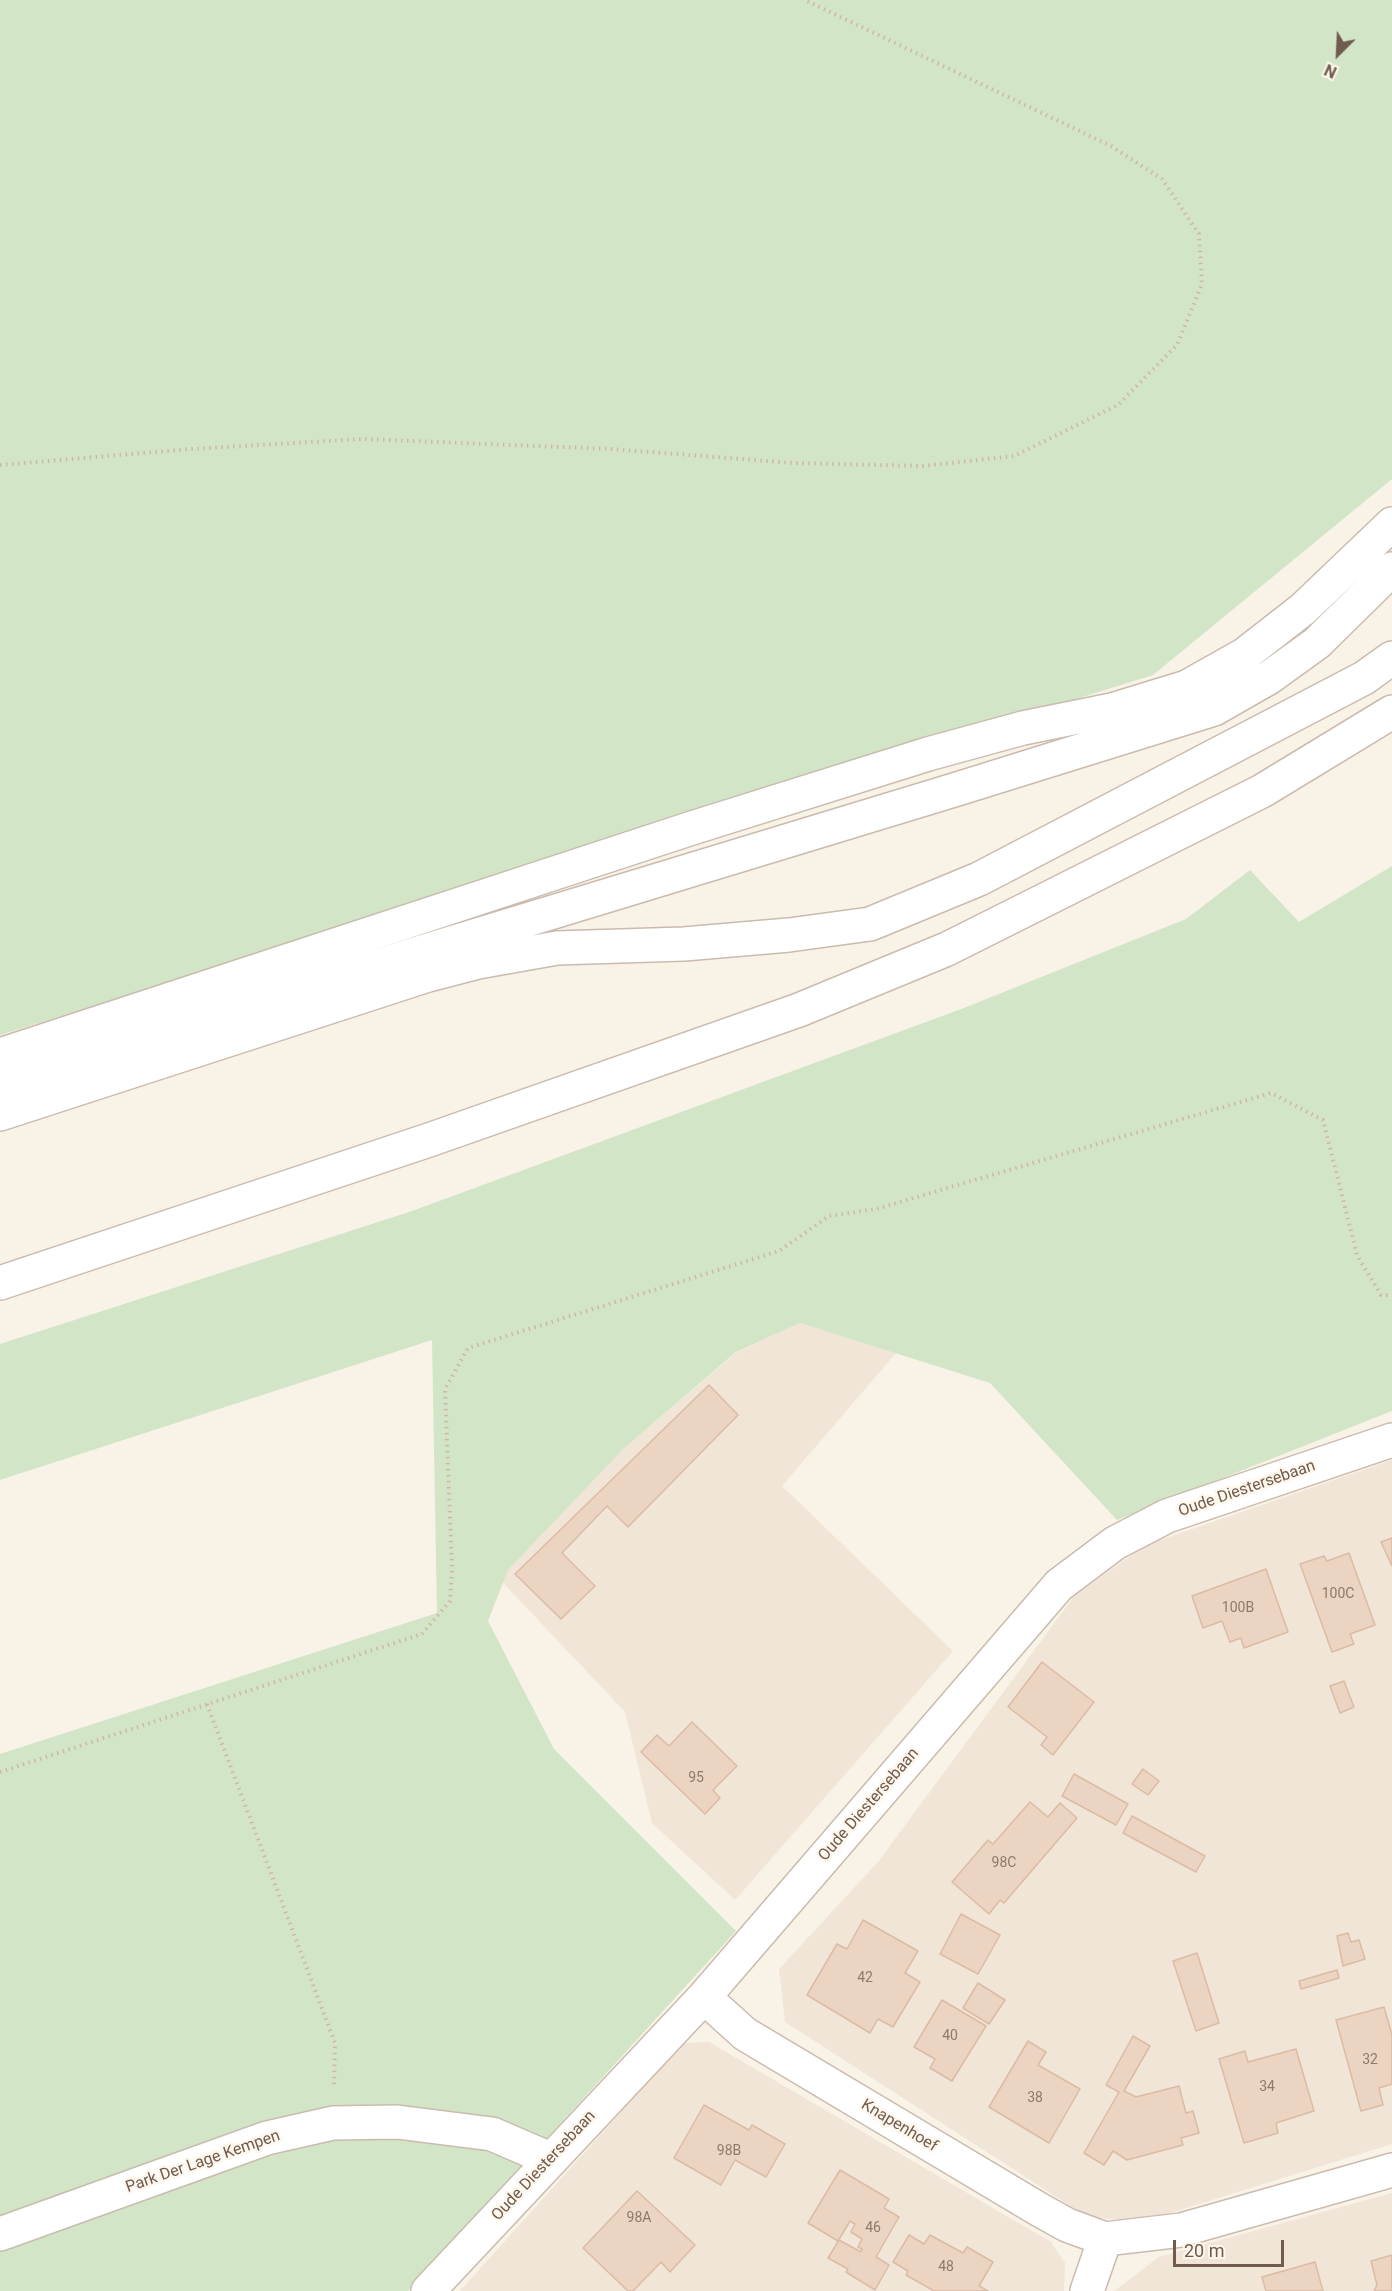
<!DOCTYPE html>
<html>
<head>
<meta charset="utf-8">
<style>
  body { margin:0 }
  #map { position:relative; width:1392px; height:2291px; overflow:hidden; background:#f9f3e7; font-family:Roboto,sans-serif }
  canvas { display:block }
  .north { position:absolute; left:1308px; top:24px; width:60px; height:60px; -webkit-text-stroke:4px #fdf7ec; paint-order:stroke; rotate:204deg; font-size:16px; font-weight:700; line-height:24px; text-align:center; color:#705b4e }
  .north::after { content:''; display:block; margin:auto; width:21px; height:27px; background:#705b4e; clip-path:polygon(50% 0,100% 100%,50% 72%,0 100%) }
  .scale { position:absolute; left:1173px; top:2240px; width:111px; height:27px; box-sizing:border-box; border:3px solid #705b4e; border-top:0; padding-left:8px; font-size:18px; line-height:21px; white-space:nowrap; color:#705b4e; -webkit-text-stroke:4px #fdf7ec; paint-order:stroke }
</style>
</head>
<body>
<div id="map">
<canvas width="1392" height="2291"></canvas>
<div class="north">N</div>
<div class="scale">20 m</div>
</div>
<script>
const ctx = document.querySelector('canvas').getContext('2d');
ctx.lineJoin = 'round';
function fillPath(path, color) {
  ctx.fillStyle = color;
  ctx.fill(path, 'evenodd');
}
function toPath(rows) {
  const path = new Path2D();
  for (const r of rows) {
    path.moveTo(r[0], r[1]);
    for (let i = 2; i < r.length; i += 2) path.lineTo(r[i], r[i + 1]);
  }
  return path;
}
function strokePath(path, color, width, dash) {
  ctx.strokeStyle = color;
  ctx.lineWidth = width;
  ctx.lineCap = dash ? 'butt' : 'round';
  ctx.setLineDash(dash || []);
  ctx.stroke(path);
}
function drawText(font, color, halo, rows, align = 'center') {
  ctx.font = font + ' Roboto,sans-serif';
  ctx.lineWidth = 5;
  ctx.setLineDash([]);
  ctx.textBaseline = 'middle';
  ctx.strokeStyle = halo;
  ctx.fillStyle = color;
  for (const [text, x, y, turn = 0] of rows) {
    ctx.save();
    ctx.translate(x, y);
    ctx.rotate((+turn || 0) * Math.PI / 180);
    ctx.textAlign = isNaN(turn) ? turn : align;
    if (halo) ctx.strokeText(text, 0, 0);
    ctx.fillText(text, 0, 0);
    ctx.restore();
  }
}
fillPath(toPath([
  [800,1323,896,1353,782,1486,953,1651,735,1900,652,1823,625,1712,492,1571,622,1450,737,1352],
  [1392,1460,1392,2144,1154,2218,1119,2220,1086,2216,785,2022,779,1969,878,1862,1075,1595,1146,1545],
  [709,2042,1051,2242,1065,2263,1064,2291,460,2291,683,2043],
  [1392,2193,1392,2291,1114,2291,1159,2257]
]), '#f0e5d6');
fillPath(toPath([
  [0,0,1392,0,1392,479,1153,675,0,1035],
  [1392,866,1392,1411,1117,1520,990,1383,800,1323,736,1352,622,1450,508,1570,488,1621,554,1749,736,1931,408,2291,0,2291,0,1754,437,1613,432,1340,0,1480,0,1344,412,1211,964,1008,1186,919,1250,870,1299,922]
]), '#d2e5c7');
const building = toPath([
  [709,1385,738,1415,628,1527,607,1506,562,1553,595,1586,561,1619,515,1574,709,1385],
  [1392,1538,1392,1566,1381,1542,1392,1538],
  [1349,1553,1375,1625,1350,1634,1354,1644,1332,1652,1300,1564,1324,1556,1327,1561,1349,1553],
  [1266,1569,1288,1632,1244,1648,1241,1638,1230,1642,1222,1621,1203,1628,1192,1596,1266,1569],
  [1042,1662,1094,1702,1053,1755,1041,1745,1047,1737,1008,1707,1042,1662],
  [1344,1681,1354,1707,1340,1713,1330,1686,1344,1681],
  [692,1722,737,1766,713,1790,720,1798,705,1814,641,1752,657,1735,669,1746,692,1722],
  [1143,1769,1159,1781,1148,1795,1132,1784,1143,1769],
  [1074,1774,1128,1804,1116,1825,1062,1796,1074,1774],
  [1030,1802,1048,1817,1060,1803,1077,1818,1004,1903,1000,1900,989,1914,952,1882,988,1840,993,1844,1030,1802],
  [1132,1816,1205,1856,1196,1872,1123,1833,1132,1816],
  [961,1914,1000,1935,978,1974,940,1954,961,1914],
  [863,1920,918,1951,905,1973,920,1982,893,2027,878,2019,870,2033,807,1995,837,1944,847,1949,863,1920],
  [1348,1933,1351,1942,1359,1940,1365,1959,1343,1966,1337,1936,1348,1933],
  [1197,1953,1219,2023,1196,2031,1173,1961,1197,1953],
  [1337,1970,1339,1978,1301,1989,1299,1981,1337,1970],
  [978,1983,1005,2000,989,2024,963,2008,978,1983],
  [942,2000,986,2026,952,2081,930,2068,935,2059,914,2047,942,2000],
  [1384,2007,1392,2035,1392,2084,1379,2088,1383,2105,1361,2111,1336,2020,1384,2007],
  [1133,2036,1150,2046,1124,2091,1136,2097,1179,2086,1186,2113,1193,2111,1199,2133,1181,2138,1183,2145,1127,2160,1113,2151,1104,2165,1084,2153,1119,2092,1106,2085,1133,2036],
  [1028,2041,1046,2052,1038,2065,1080,2089,1049,2143,989,2107,1028,2041],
  [1296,2049,1314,2111,1276,2123,1278,2133,1244,2143,1219,2059,1245,2051,1248,2062,1296,2049],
  [704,2105,749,2130,752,2125,785,2144,766,2177,735,2160,721,2185,674,2158,704,2105],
  [840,2170,889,2199,884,2208,899,2217,876,2257,889,2265,875,2290,846,2272,848,2269,828,2258,839,2240,861,2252,862,2249,858,2247,862,2239,851,2232,855,2224,850,2221,838,2241,808,2223,840,2170],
  [637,2191,695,2245,670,2272,661,2262,633,2291,628,2291,583,2248,637,2191],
  [909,2235,924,2244,930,2235,963,2253,967,2247,993,2262,979,2286,988,2291,934,2291,906,2275,908,2271,893,2262,909,2235],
  [1392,2255,1392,2291,1374,2291,1377,2285,1371,2261,1392,2255],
  [1315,2262,1323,2291,1266,2291,1262,2277,1315,2262]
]);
fillPath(building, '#ebd4c2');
strokePath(building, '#dcbba4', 1.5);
const minor = toPath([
  [0,1055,692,828,928,754,1023,728,1112,710,1187,687,1244,655,1303,609,1392,524],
  [0,1087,415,954,954,790,1214,709,1270,677,1317,643,1392,569],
  [0,1114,428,975,478,962,557,948,684,944,789,935,870,924,979,879,1364,678,1392,658],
  [0,1283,429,1140,799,1010,947,949,1262,791,1392,712],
  [704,1997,745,2034,1040,2210,1067,2225,1105,2239,1181,2230,1392,2170],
  [0,2234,267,2138,333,2123,397,2122,492,2134,550,2159],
  [428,2291,704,1997,1059,1585,1115,1543,1167,1516,1392,1440],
  [1087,2291,1105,2239]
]);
strokePath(minor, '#cabbae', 36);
strokePath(toPath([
  [0,465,191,449,363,439,611,449,794,463,923,466,1014,456,1118,405,1177,345,1202,284,1199,234,1162,179,1111,146,805,0],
  [207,1704,335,2043,334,2087],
  [0,1772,422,1634,450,1601,452,1568,445,1389,468,1348,779,1251,829,1216,876,1209,1271,1093,1323,1120,1357,1255,1381,1295,1392,1295]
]), '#d0b7a5', 4, [1.5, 4.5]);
strokePath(minor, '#fff', 33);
drawText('14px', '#8f796b', null, [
  ["100C",1338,1594],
  ["100B",1238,1608],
  ["95",696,1778],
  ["98C",1004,1863],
  ["42",865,1978],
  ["40",950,2036],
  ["32",1370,2060],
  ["34",1267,2087],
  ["38",1035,2098],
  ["98B",729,2151],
  ["98A",639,2218],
  ["46",873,2228],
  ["48",946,2267]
]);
drawText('16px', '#705b4e', '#fdf7ec', [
  ["Oude Diestersebaan",1247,1489,-19],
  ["Oude Diestersebaan",869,1805,-49],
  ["Knapenhoef",899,2126,31],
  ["Park Der Lage Kempen",203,2162,-19],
  ["Oude Diestersebaan",544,2166,-47]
]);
</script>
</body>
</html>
